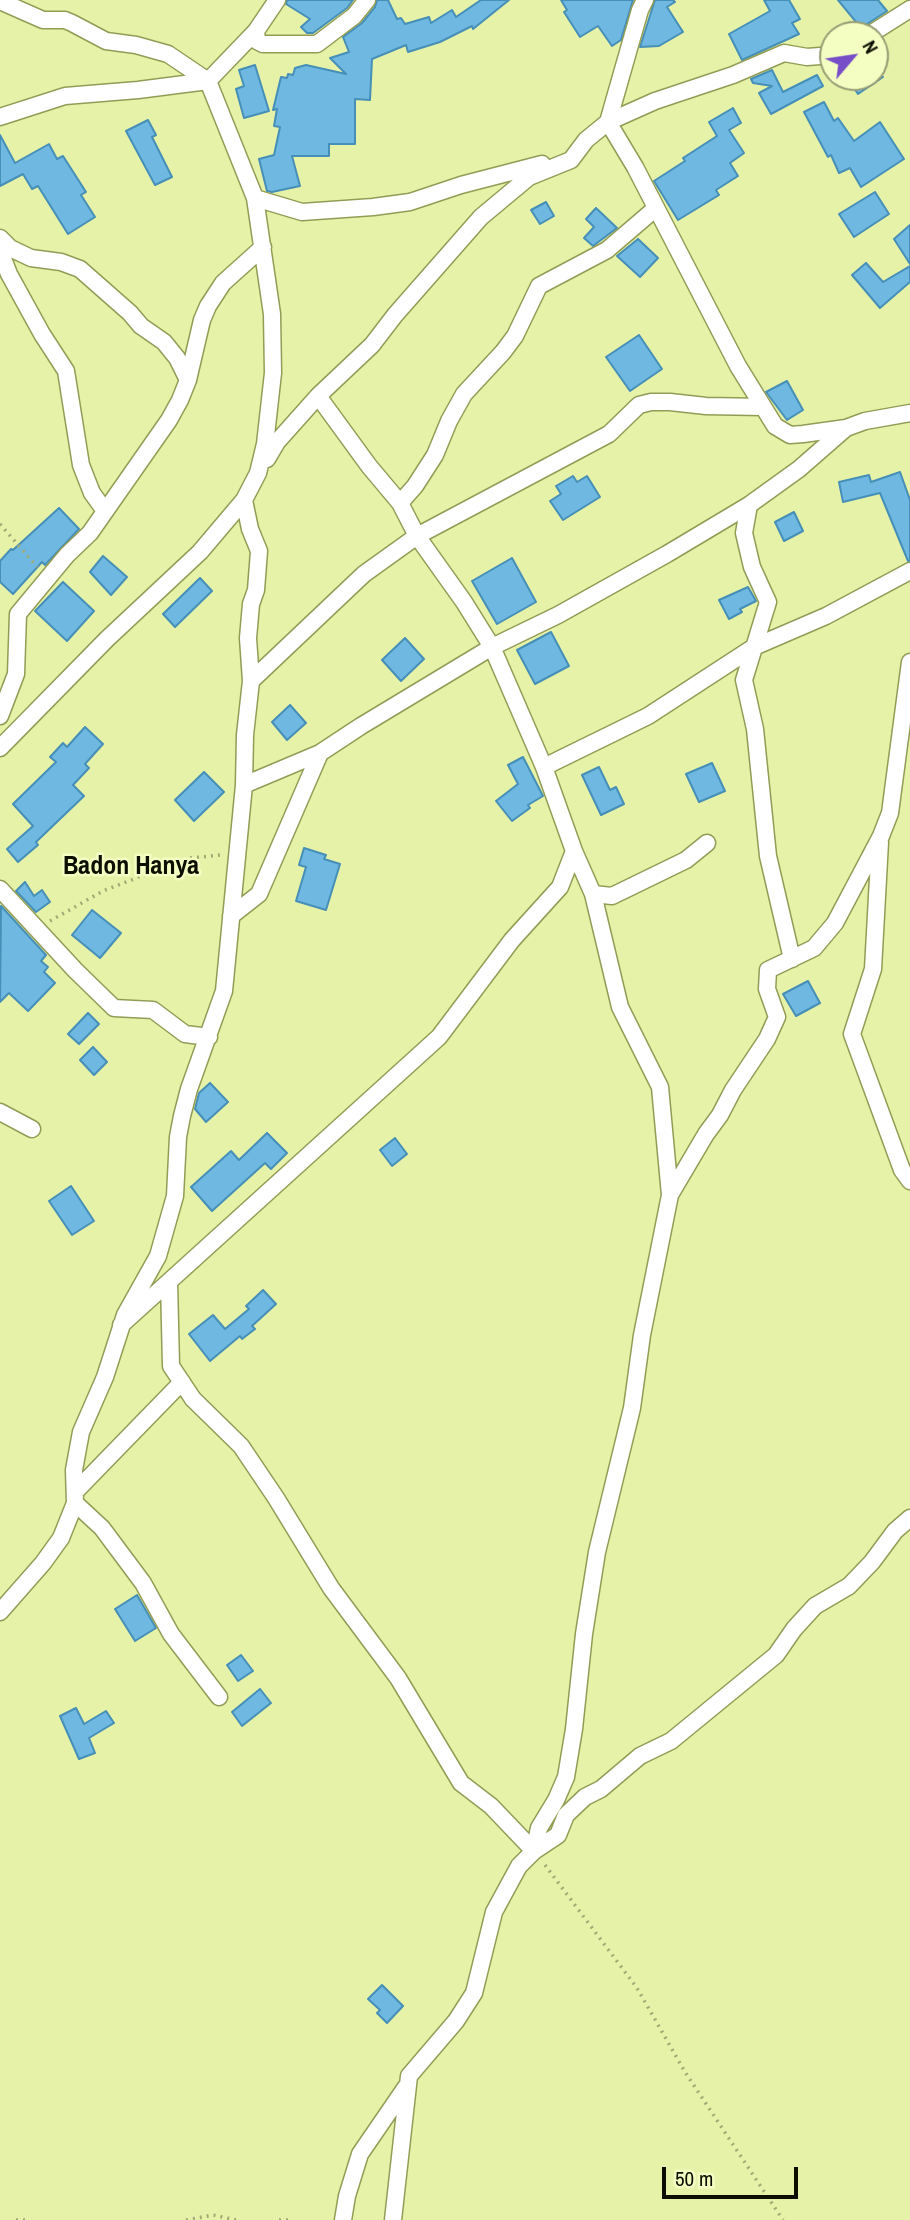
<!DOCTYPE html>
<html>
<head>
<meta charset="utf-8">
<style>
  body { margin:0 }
  #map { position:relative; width:910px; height:2220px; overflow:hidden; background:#e7f2a9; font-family:"Archivo Narrow",sans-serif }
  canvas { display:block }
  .north { position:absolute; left:819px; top:21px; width:70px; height:70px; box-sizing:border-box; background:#f4fec3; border:2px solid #979e75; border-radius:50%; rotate:61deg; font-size:19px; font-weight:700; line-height:28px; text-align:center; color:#0c0e00 }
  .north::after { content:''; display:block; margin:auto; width:24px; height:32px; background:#774ec7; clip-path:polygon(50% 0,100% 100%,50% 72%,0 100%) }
  .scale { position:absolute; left:662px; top:2167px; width:136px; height:32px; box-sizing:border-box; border:4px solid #0c0e00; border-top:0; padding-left:9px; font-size:21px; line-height:24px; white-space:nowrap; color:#0c0e00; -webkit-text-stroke:5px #f4fec3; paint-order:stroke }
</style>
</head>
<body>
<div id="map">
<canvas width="910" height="2220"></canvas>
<div class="north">N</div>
<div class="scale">50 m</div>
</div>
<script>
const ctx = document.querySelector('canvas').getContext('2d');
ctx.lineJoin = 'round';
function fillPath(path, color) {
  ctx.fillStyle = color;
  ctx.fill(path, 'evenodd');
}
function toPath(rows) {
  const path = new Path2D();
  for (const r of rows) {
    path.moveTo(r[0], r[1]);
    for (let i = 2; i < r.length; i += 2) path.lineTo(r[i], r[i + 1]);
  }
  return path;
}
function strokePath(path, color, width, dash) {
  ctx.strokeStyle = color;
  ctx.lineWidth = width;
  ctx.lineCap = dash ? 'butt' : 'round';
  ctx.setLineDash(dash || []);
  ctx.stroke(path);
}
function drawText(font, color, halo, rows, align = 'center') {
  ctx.font = font + ' "Archivo Narrow",sans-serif';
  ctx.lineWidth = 5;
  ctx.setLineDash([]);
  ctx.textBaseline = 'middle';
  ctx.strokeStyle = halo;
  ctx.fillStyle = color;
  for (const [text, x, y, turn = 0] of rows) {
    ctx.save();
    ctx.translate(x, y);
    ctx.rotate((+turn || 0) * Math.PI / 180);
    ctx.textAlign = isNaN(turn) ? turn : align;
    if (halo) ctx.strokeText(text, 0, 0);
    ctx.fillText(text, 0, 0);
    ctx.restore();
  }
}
const building = toPath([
  [287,0,353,0,347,8,313,33,307,33,301,27,310,19,286,4,287,0],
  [377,0,388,0,397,19,401,18,405,24,429,17,431,23,452,10,456,17,481,0,509,0,473,29,472,26,440,42,408,52,406,45,372,59,370,100,355,99,355,144,329,144,329,156,292,156,300,186,272,192,267,191,259,159,274,155,280,127,274,126,277,109,273,110,281,77,287,78,288,74,293,75,295,68,306,65,346,74,330,58,349,52,343,37,362,23,375,7,377,0],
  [561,0,633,0,621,40,612,46,598,26,580,37,564,12,567,10,561,0],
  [655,0,673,0,675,2,667,7,683,32,659,46,640,47,655,0],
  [764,0,789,0,800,19,792,23,799,34,742,60,729,34,770,11,764,0],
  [838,0,878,0,887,11,861,28,838,0],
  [255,65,269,111,244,118,236,89,244,86,239,70,255,65],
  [772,70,783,92,817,75,823,86,771,114,759,93,772,86,753,83,751,79,772,70],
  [846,77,883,77,858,94,846,77],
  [824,102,834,121,838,118,854,141,880,122,904,159,861,187,850,168,839,173,831,155,828,157,804,112,824,102],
  [733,108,741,123,729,130,744,153,730,163,738,176,716,190,719,195,678,220,654,181,685,161,683,158,717,136,709,122,733,108],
  [148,120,156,135,152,137,172,177,155,185,126,131,148,120],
  [0,135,15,163,49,144,57,159,63,156,86,192,81,195,95,217,68,234,38,186,32,189,23,174,0,186,0,135],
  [875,192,889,214,854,237,839,214,875,192],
  [546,202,554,216,540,224,531,210,546,202],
  [596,208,617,228,593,246,584,238,594,227,586,219,596,208],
  [910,225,910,264,894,239,910,225],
  [638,239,658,258,640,277,617,256,638,239],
  [866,263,883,282,910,266,910,282,880,308,852,275,866,263],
  [639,335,662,369,630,391,606,357,639,335],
  [787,381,803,410,787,420,766,392,787,381],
  [900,472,910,500,910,561,908,561,880,493,843,502,839,482,869,475,871,482,900,472],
  [573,476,577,482,587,476,600,497,563,520,550,501,561,494,556,486,573,476],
  [59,508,79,529,45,565,42,562,13,594,0,582,0,561,11,549,13,550,59,508],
  [794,512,803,531,784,541,775,522,794,512],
  [103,556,127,577,111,595,90,572,103,556],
  [512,558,536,602,497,624,472,581,512,558],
  [200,578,212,591,175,627,163,614,200,578],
  [63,582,94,611,67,641,35,611,63,582],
  [748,587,756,601,740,609,742,612,729,619,719,600,748,587],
  [551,632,569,666,535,684,517,650,551,632],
  [405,638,424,659,401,681,382,660,405,638],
  [290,705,306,723,287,740,272,722,290,705],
  [85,727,103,744,85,764,89,768,73,785,84,796,36,842,38,845,18,862,7,849,33,826,13,804,56,762,50,757,63,743,67,747,85,727],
  [523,757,543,796,528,805,530,808,512,821,496,801,518,784,508,765,523,757],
  [712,763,725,791,699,802,686,774,712,763],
  [599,767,610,790,616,787,624,804,601,815,582,775,599,767],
  [204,772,224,792,194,821,175,800,204,772],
  [304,848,326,855,324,859,340,864,326,910,296,901,306,867,299,865,304,848],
  [25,882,34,896,42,890,50,902,36,912,16,891,25,882],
  [1,906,46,955,41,961,48,967,44,972,55,983,28,1011,9,993,0,1002,1,906],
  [92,910,121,933,100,958,72,935,92,910],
  [808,981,820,1003,796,1016,783,994,808,981],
  [88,1013,99,1024,79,1044,68,1034,88,1013],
  [93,1047,107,1062,94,1075,80,1060,93,1047],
  [210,1083,228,1102,206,1122,195,1109,199,1093,210,1083],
  [267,1133,287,1153,271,1169,265,1163,212,1211,191,1187,231,1151,239,1160,267,1133],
  [395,1138,407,1154,392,1166,380,1150,395,1138],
  [71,1186,94,1221,72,1235,49,1201,71,1186],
  [263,1290,276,1304,252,1326,255,1329,242,1339,240,1336,210,1361,189,1334,213,1315,225,1329,249,1309,246,1306,263,1290],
  [137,1595,156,1628,135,1641,115,1609,137,1595],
  [241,1655,253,1671,238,1681,227,1665,241,1655],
  [260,1689,271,1703,242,1726,232,1712,260,1689],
  [76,1708,84,1724,106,1711,114,1723,89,1738,95,1753,79,1759,60,1716,76,1708],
  [382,1985,403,2006,387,2023,377,2013,380,2010,368,1999,382,1985]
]);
fillPath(building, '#6fb8e1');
strokePath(building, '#468fb7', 2);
const minor = toPath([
  [0,1,43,20,65,20,72,23,106,41,136,45,168,54,208,81,138,90,65,96,0,117],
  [256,31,257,41,263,44,317,44,354,16,367,0],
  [869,35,910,9],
  [833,55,807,57,784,53,733,75,655,101,608,122,635,167,738,366,775,426,790,435,803,434,846,428,865,421,910,413],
  [255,198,302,212,373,207,410,202,461,185,542,164],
  [0,238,10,248,31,258,61,262,80,269,130,313,141,326,164,342,177,358,188,380],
  [0,251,9,274,42,334,66,371,81,465,92,493,105,511],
  [267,459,277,442,318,396,372,345,395,315,481,217,529,177,571,160,586,140,608,122,640,10,645,0],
  [400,503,415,486,435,455,449,421,464,394,503,352,515,336,539,286,607,250,656,208],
  [749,505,744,533,752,567,768,602,744,680,755,729,768,856,792,959],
  [251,681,364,574,417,536,609,434,639,405,651,402,670,402,706,406,763,407],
  [0,716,16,674,18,614,67,555,90,533,169,420,180,400,188,380,202,320,208,306,223,283,263,247],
  [0,748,107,639,200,552,244,500,258,473,265,444,273,373,272,314,255,198,208,81,256,31,277,0],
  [544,767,648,716,754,647,826,616,910,571],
  [244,785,320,753,361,726,492,647,558,615,667,554,749,505,799,469,846,428],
  [880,842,873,969,852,1034,902,1170,910,1181],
  [574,851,593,894,620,1007,660,1087,670,1195],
  [0,889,75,970,114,1008,153,1010,185,1034,209,1037],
  [593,894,612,896,686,860,707,843],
  [231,916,259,894,320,753],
  [0,1112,32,1129],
  [169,1282,171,1366,193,1399,241,1446,276,1498,331,1588,398,1678,461,1783,491,1806,534,1851,558,1835,566,1815,585,1797,601,1789,640,1756,671,1741,776,1655,794,1629,815,1606,849,1586,872,1562,895,1531,910,1518],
  [121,1325,439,1037,512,940,560,887,574,851,544,767,492,647,464,602,417,536,400,503,369,466,318,396],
  [75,1492,182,1382],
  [75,1503,102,1528,143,1583,171,1634,219,1697],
  [0,1612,43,1563,61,1538,75,1503,74,1470,81,1432,105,1377,125,1315,158,1256,175,1196,178,1137,182,1116,189,1089,224,991,244,785,245,735,251,681,248,638,251,604,256,590,259,551,250,529,244,500],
  [343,2220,347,2196,360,2154,406,2087],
  [393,2220,409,2076,456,2021,474,1993,494,1912,519,1866,534,1851,539,1828,556,1800,566,1777,574,1729,584,1634,597,1552,632,1408,642,1335,670,1195,706,1134,720,1115,733,1090,767,1039,777,1017,767,989,768,970,814,948,835,923,881,836,890,813,910,662]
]);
strokePath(minor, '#939c56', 19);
strokePath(toPath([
  [0,524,37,567],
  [50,921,103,891,154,871,190,858,221,855],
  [545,1865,637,1988,685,2072,783,2220],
  [16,2220,25,2220],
  [186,2220,213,2215,236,2220],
  [279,2220,293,2220]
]), '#a2aa74', 3.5, [2, 5]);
strokePath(minor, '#fff', 16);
drawText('bold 26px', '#0c0e00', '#f4fec3', [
  ["Badon Hanya",131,867]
]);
</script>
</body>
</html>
